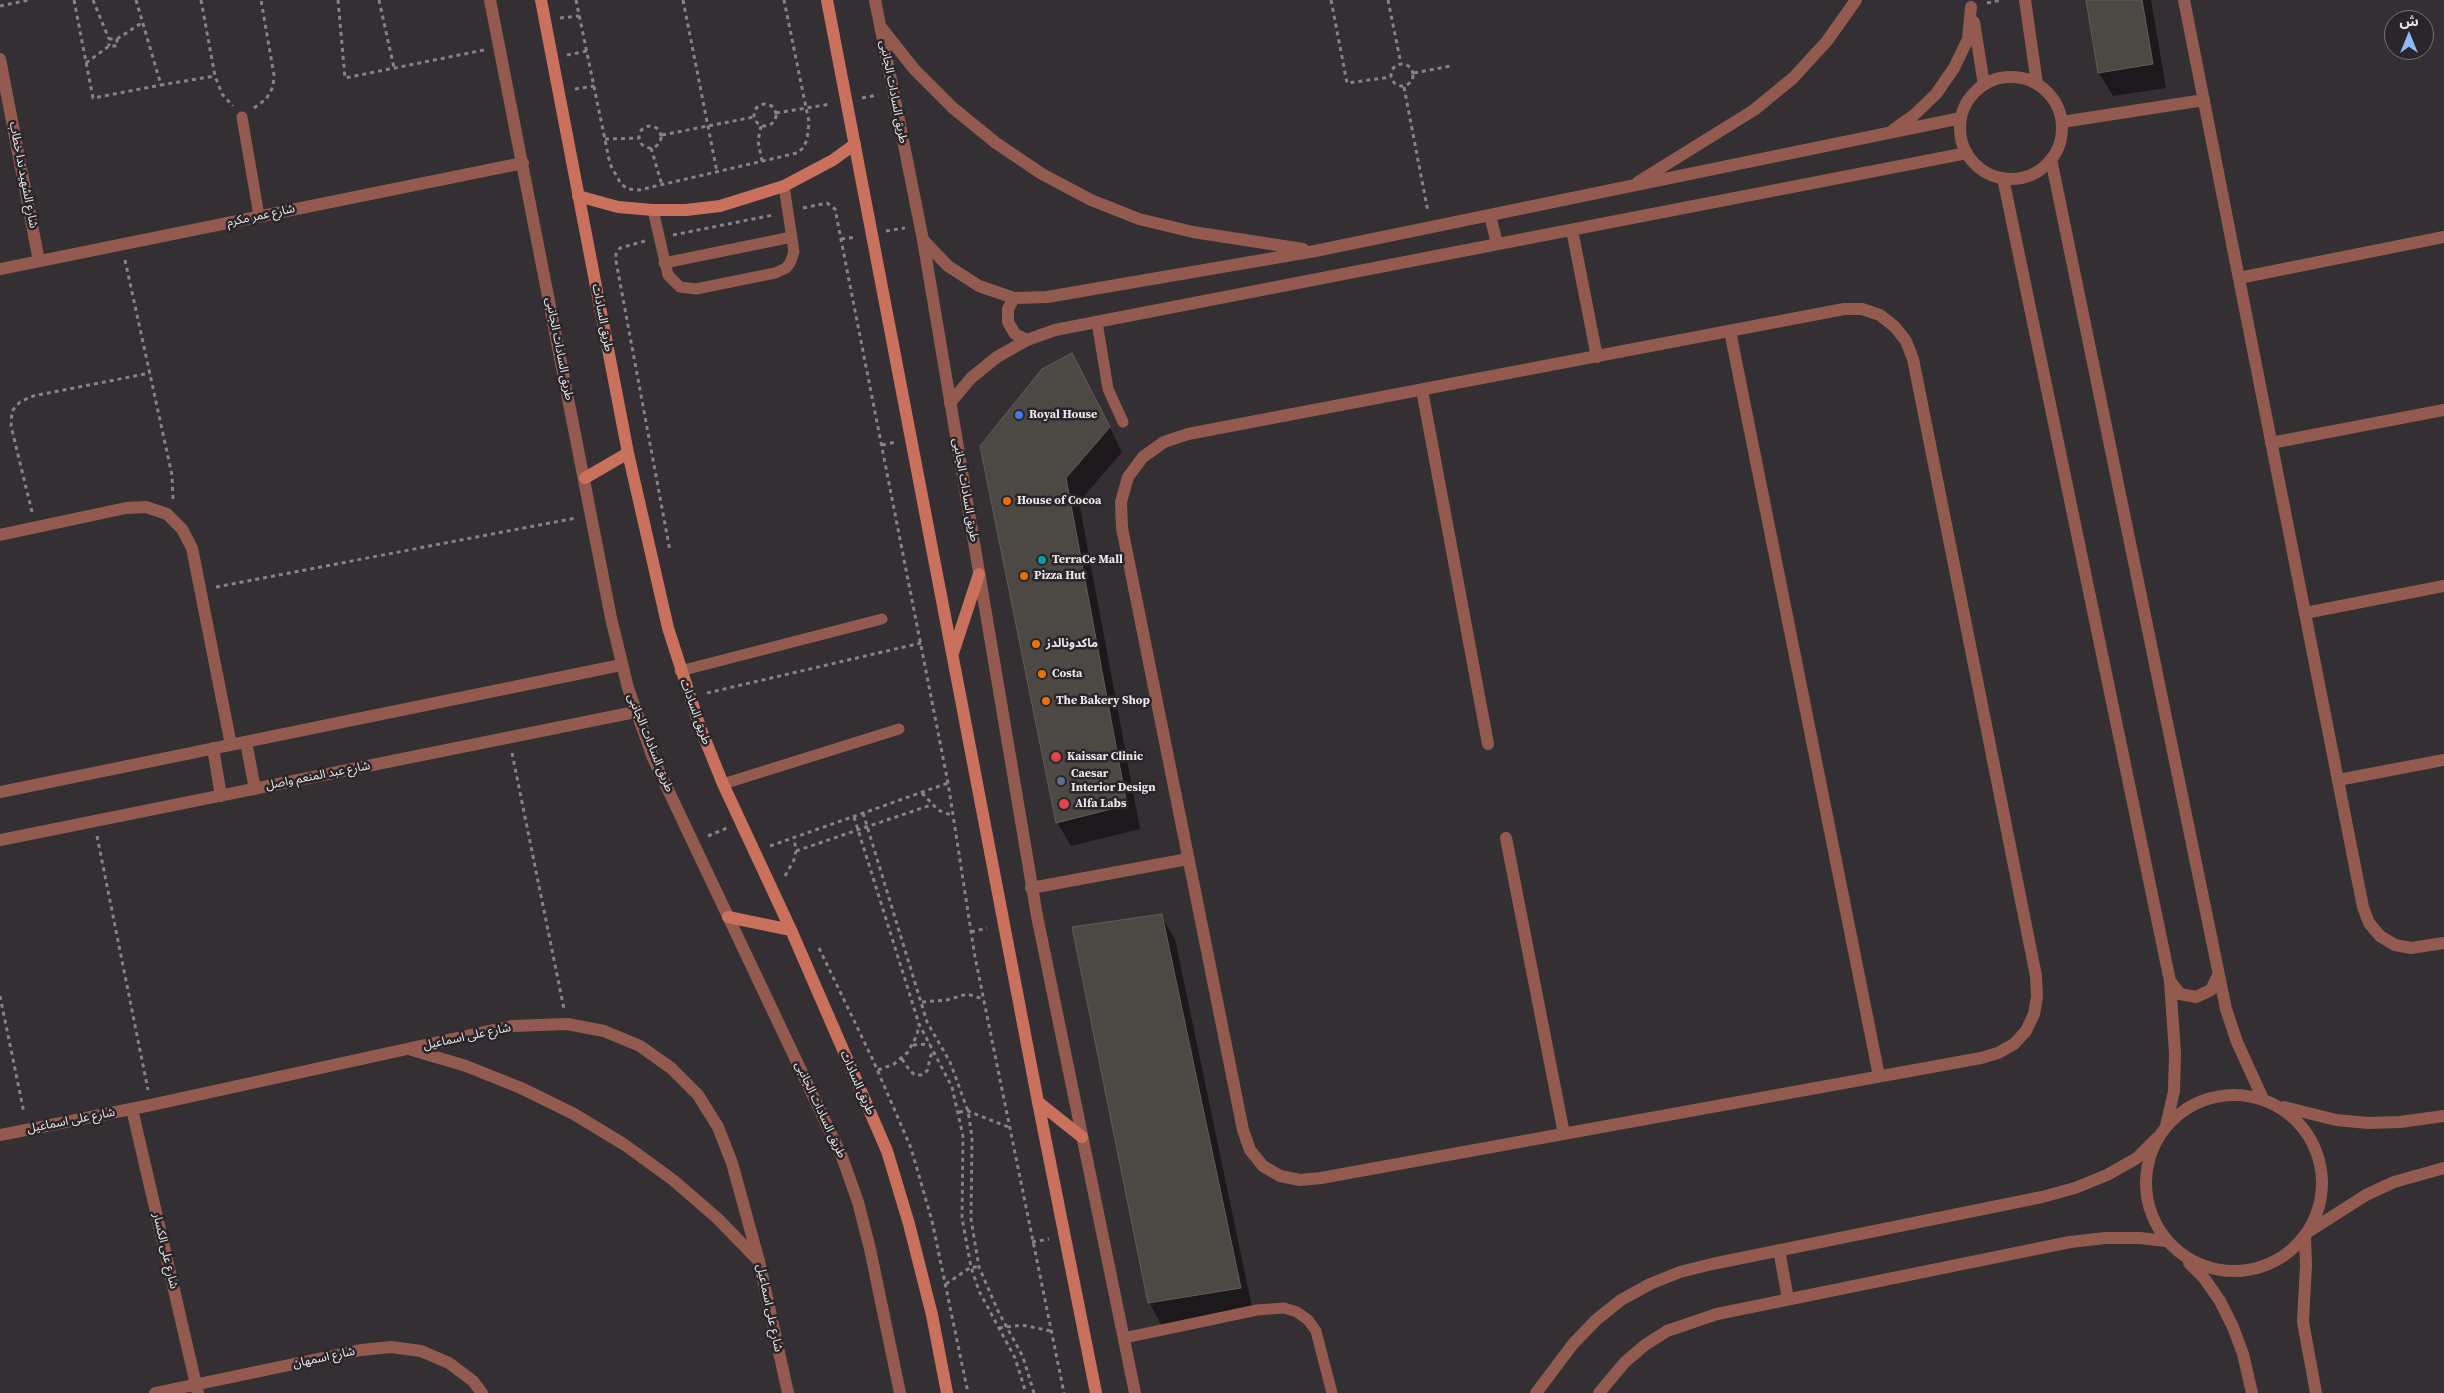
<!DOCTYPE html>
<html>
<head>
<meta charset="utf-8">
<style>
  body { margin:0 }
  #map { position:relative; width:2444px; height:1393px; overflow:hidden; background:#332f33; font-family:"Source Serif 4","Noto Sans Arabic",serif }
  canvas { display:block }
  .north { position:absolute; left:2384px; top:10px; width:50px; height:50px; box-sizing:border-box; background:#292529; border:1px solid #767376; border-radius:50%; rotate:0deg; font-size:14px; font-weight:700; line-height:20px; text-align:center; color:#e9e7e9 }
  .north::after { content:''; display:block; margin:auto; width:18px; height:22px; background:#8eb9fc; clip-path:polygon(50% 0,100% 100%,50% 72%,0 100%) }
</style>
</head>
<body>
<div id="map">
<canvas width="2444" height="1393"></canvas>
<div class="north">ش</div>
</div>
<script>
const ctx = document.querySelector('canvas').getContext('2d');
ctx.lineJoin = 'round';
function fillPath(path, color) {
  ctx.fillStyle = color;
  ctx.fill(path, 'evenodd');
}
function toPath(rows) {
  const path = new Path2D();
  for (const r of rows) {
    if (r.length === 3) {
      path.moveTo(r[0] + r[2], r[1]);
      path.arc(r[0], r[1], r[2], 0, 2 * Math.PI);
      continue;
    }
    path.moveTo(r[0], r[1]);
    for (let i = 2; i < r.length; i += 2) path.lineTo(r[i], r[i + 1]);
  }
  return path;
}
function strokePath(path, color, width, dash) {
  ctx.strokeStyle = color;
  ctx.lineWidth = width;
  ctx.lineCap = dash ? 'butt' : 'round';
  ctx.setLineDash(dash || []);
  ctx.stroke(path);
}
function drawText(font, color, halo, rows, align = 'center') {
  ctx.font = font + ' "Source Serif 4","Noto Sans Arabic",serif';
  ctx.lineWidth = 5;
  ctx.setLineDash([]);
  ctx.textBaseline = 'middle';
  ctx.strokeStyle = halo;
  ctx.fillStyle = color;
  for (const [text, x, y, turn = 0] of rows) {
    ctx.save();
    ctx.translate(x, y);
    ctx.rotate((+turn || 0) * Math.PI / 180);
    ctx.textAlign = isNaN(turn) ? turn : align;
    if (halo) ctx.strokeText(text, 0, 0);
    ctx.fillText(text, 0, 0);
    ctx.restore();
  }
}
fillPath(toPath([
  [2087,0,2151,0,2166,88,2113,96,2099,73],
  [1085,378,1122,452,1079,502,1140,829,1071,846,1057,822,981,446],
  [1161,916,1175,939,1253,1312,1162,1326,1149,1302]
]), '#0007');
const building = toPath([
  [2086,0,2142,0,2153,64,2098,73,2086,0],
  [1072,353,1110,427,1066,478,1127,805,1056,823,980,446,1042,369,1072,353],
  [1162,914,1241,1288,1148,1303,1072,927,1162,914]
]);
fillPath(building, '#4c4843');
strokePath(building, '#615d58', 1);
strokePath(toPath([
  [74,0,93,98,161,85],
  [93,0,109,39],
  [136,0,161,85,215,76],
  [201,0,215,76,222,94,233,106],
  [338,0,345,78,484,50],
  [379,0,394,68],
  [576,0,610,164,621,184,628,189,639,190,797,153,803,148,807,140,809,122,784,0],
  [683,0,717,172],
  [1331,0,1347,83,1391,77],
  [1388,0,1401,64],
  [1987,3,2001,0],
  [0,6,29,0],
  [560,18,579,16],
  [117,39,143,22],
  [567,55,587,51],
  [86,63,109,46,117,46,117,39,109,39,109,46],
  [1402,75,11],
  [1414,73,1451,66],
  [1404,87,1428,212],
  [575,89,594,86],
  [862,98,878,95],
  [765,115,11],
  [254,108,266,99,273,87,274,75,261,0],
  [776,113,831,104],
  [650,137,11],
  [761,126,758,141,762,161],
  [662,135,754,117],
  [605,139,639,138],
  [651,148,662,185],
  [803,208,827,203,835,209,948,783,975,957,1064,1393],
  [886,231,905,228],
  [673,235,773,215],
  [841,239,856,237],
  [645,241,620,248,616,254,616,261,670,551],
  [125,260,172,475,173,500],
  [882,445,896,442],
  [32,512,11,426,12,411,20,402,33,396,150,373],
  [216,587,576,518],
  [707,693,921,643],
  [512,753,564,1009],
  [922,793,938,810,953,816],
  [863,813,927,1022,950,1062,968,1111,972,1137,971,1219,979,1267,998,1311,1023,1357,1034,1393],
  [854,817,919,1024,952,1087,963,1136,962,1218,971,1267,979,1291,1015,1358,1026,1393],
  [97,836,148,1090],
  [708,836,727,828],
  [770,846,948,783],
  [796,851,931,805],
  [785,876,794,860,796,851,794,837],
  [971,932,987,928],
  [819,948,873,1060,911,1148,932,1221,968,1393],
  [0,996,24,1113],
  [922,1002,947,1000,967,994,983,999],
  [913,1045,930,1044],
  [902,1059,910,1071,915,1075,921,1075,927,1071,931,1055,935,1052],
  [878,1070,894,1064,908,1052,917,1035,919,1024],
  [959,1112,968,1111,1008,1127],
  [1032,1242,1049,1239],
  [946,1284,971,1267,979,1267],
  [999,1328,1022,1325,1051,1331]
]), '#878487', 3, [4, 4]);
strokePath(toPath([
  [242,117,259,216],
  [653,210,668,275,680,287,696,289,775,273,786,268,790,263,794,252,784,186],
  [664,263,792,237],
  [1097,322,1108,389,1123,422],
  [680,671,882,619],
  [723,784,899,729],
  [1124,1338,1257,1310,1284,1308,1297,1312,1308,1320,1316,1331,1332,1393]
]), '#935b4f', 11);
strokePath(toPath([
  [2025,0,2037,84],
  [2184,0,2363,907,2369,923,2380,936,2395,945,2411,948,2444,943],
  [1974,22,1984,85],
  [880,26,914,69,953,108,996,143,1042,174,1091,200,1139,219,1193,232,1303,249],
  [0,59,39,261],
  [2011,128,51],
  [2062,122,2204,100],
  [1893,130,1913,116,1936,94,1954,68,1968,39,1971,7],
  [2051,159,2226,1009,2237,1042,2263,1099],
  [2003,178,2170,981,2175,1053,2174,1091,2166,1126],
  [1638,182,1754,110,1793,78,1827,41,1856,0],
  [1490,215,1497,244],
  [1572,230,1597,357],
  [923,240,948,266,979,286,1014,298,1047,297,1315,251,1961,118],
  [0,269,523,163],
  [2239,278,2444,237],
  [1014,298,1008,309,1008,322,1015,334,1027,340],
  [1844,309,1862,309,1880,315,1895,327,1906,341,1913,359,2036,976,2037,997,2034,1014,2026,1031,2014,1044,1998,1053,1981,1058,1321,1178,1300,1180,1280,1176,1263,1166,1250,1150,1243,1130,1122,528,1121,502,1128,477,1143,457,1164,442,1188,434,1844,309],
  [1730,331,1879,1076],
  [1422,390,1488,744],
  [950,403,971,378,997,357,1027,340,1055,330,1967,153],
  [2271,443,2444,410],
  [0,535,126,508,146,507,167,514,182,529,192,548,231,745],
  [2305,613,2444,586],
  [246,742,255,789],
  [213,748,221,796],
  [2338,780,2444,760],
  [0,792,621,665],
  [1506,838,1564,1134],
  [0,840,635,712],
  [1031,888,1188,859],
  [2170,981,2180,994,2196,997,2211,990,2218,975],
  [412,1050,466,1066,521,1088,574,1114,625,1145,673,1180,717,1218,758,1260],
  [2234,1183,88],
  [2284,1107,2336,1120,2368,1123,2400,1122,2444,1116],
  [132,1109,198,1393],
  [0,1135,151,1105,512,1026,567,1024,604,1031,640,1046,671,1068,698,1095,718,1127,732,1163,759,1261,788,1393],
  [2308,1232,2366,1195,2394,1182,2444,1168],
  [2305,1237,2306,1265,2303,1322,2316,1393],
  [1779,1250,1788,1299],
  [2189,1263,2204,1278,2220,1301,2233,1327,2243,1354,2252,1393],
  [155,1393,361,1350,391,1347,421,1351,449,1363,473,1381,482,1393],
  [1536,1393,1573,1344,1596,1320,1621,1300,1650,1284,1680,1272,1712,1264,2042,1197,2075,1188,2107,1175,2137,1158,2157,1138],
  [1599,1393,1625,1362,1645,1345,1667,1331,1717,1314,2070,1242,2105,1238,2140,1238,2166,1241]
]), '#935b4f', 12);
strokePath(toPath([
  [490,0,611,618,628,688,653,758,842,1157,858,1202,870,1249,900,1393],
  [875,0,923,240,1037,916,1135,1393]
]), '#935b4f', 12);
strokePath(toPath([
  [541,0,628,453,668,628,700,727,723,784,791,930,887,1151,909,1224,932,1315,947,1393],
  [827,0,1038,1102,1096,1393],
  [578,196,618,207,653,210,686,210,720,206,784,186,833,160,855,144],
  [585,478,628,453],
  [953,653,979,574],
  [728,917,791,930],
  [1038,1102,1082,1137]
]), '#c9715d', 12);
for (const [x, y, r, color] of [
  [1019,415,5,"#3f7fe0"],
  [1007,501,5,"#e8710a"],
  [1042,560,5,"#0f9aa8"],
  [1024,576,5,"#e8710a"],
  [1036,644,5,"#e8710a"],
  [1042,674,5,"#e8710a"],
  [1046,701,5,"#e8710a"],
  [1056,757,6,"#e0444e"],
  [1061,781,5,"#5c6f8a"],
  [1064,804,6,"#e0444e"]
]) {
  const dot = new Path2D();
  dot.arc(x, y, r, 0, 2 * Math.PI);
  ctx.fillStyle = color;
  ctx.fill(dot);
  strokePath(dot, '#292529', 2);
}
drawText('12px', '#e9e7e9', '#292529', [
  ["طريق السادات الجانبى",893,92,79],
  ["شارع الشهيد ندا خطاب",23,175,79],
  ["شارع عمر مكرم",261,216,-12],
  ["طريق السادات",602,318,79],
  ["طريق السادات الجانبى",559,349,79],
  ["طريق السادات الجانبى",965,490,80],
  ["طريق السادات",695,712,70],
  ["طريق السادات الجانبى",650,743,68],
  ["شارع عبد المنعم واصل",318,776,-11],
  ["شارع على اسماعيل",467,1037,-12],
  ["طريق السادات",857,1083,66],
  ["طريق السادات الجانبى",820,1110,65],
  ["شارع على اسماعيل",71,1121,-11],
  ["شارع على الكسار",165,1251,77],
  ["شارع على اسماعيل",769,1308,78],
  ["شارع اسمهان",324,1358,-12]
]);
drawText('bold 12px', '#e9e7e9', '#292529', [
  ["Royal House",1029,415],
  ["House of Cocoa",1017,501],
  ["TerraCe Mall",1052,560],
  ["Pizza Hut",1034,576],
  ["ماكدونالدز",1046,644],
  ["Costa",1052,674],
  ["The Bakery Shop",1056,701],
  ["Kaissar Clinic",1067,757],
  ["Caesar",1071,774],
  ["Interior Design",1071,788],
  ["Alfa Labs",1075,804]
], 'left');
</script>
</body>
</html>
